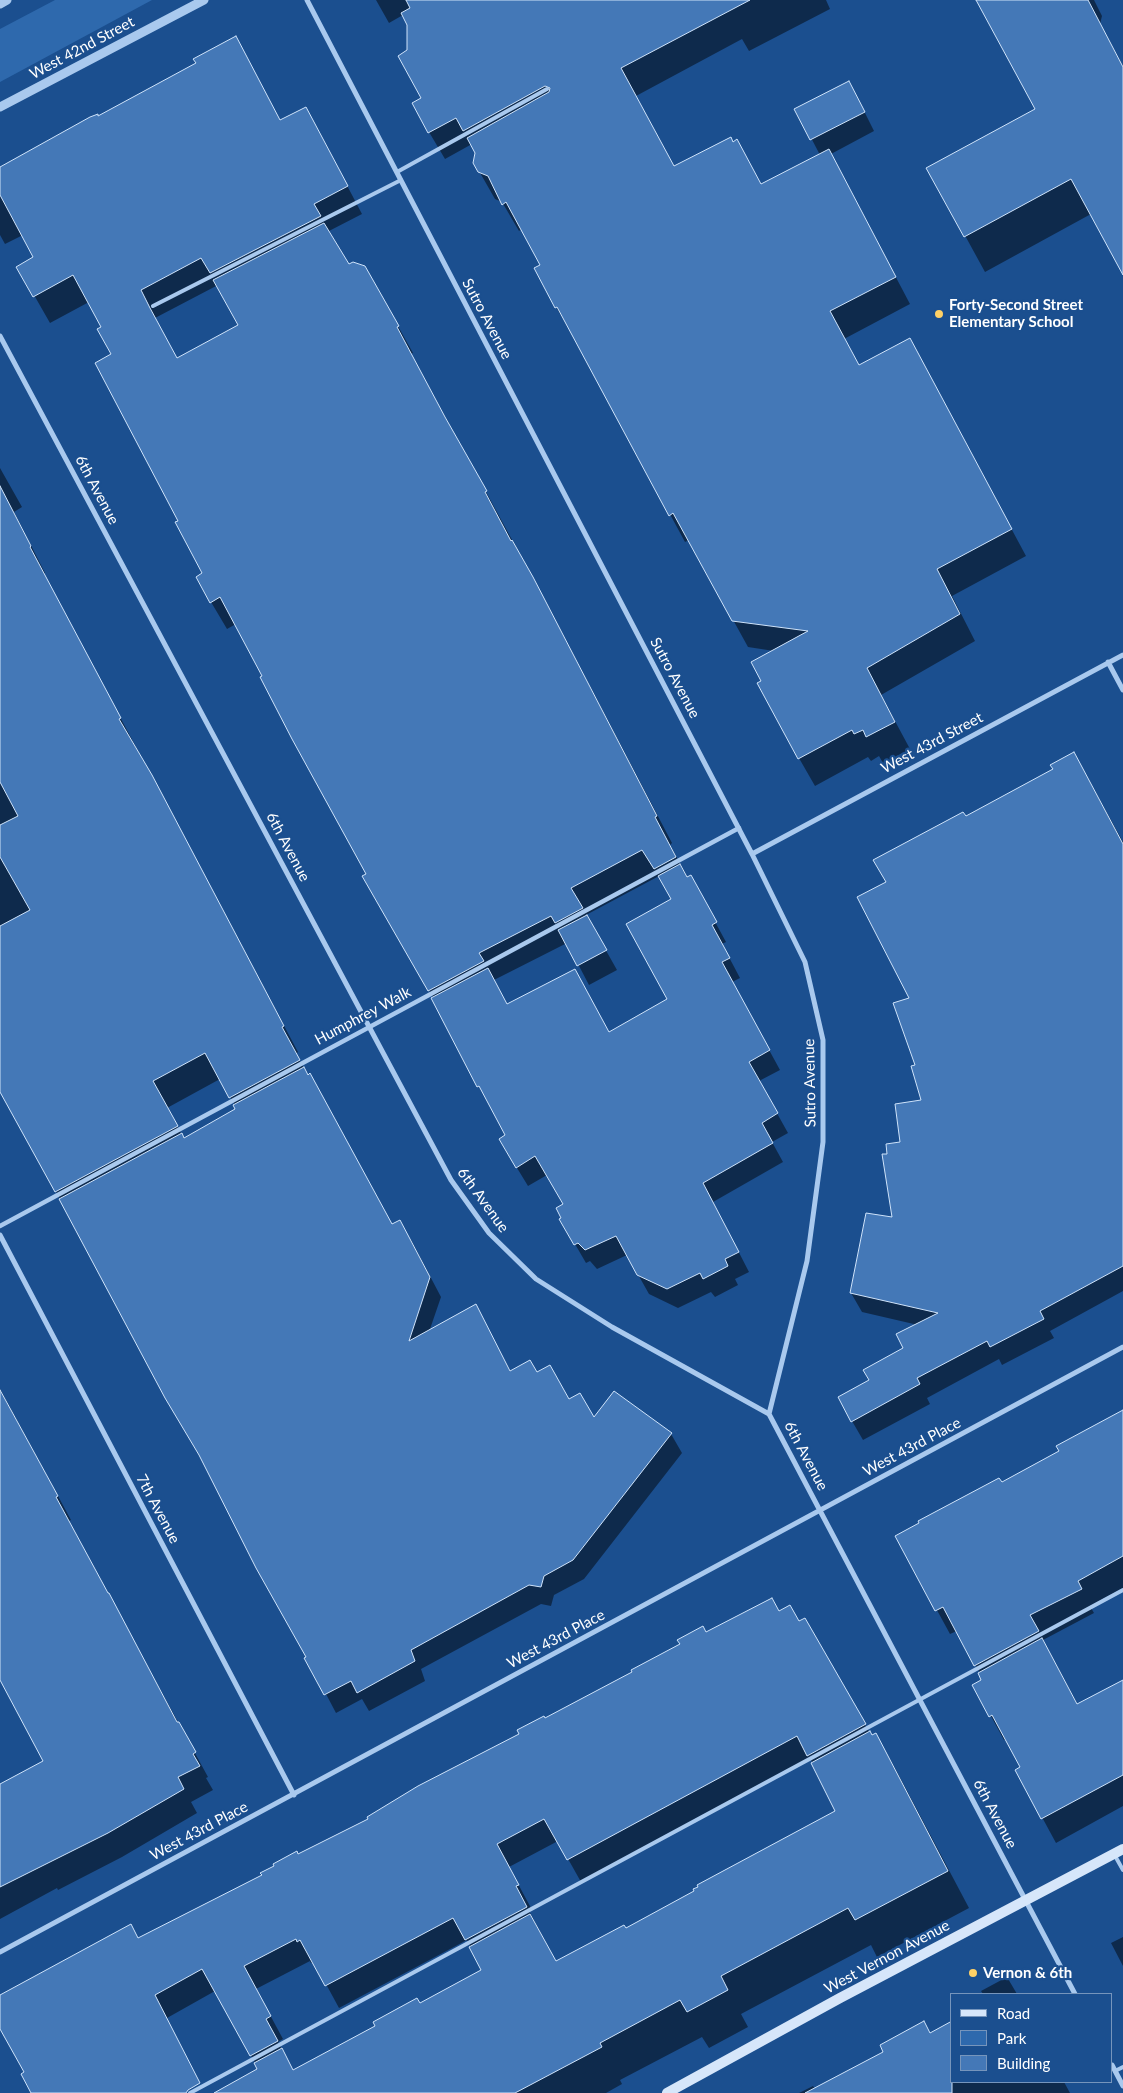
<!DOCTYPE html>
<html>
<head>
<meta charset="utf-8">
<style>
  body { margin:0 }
  #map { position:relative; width:1123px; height:2093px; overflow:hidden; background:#1b4f8f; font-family:Lato,sans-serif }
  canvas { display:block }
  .legend { position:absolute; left:950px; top:1993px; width:162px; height:90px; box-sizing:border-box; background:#1b4f8f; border:1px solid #7695bc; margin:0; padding:6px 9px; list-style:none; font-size:15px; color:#fff }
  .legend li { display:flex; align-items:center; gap:10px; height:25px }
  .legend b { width:25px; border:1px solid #7695bc }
</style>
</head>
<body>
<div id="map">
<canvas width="1123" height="2093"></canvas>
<ul class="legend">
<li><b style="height:6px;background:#d6e6fa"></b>Road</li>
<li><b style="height:14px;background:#2e69ad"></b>Park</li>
<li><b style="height:14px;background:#4478b7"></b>Building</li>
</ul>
</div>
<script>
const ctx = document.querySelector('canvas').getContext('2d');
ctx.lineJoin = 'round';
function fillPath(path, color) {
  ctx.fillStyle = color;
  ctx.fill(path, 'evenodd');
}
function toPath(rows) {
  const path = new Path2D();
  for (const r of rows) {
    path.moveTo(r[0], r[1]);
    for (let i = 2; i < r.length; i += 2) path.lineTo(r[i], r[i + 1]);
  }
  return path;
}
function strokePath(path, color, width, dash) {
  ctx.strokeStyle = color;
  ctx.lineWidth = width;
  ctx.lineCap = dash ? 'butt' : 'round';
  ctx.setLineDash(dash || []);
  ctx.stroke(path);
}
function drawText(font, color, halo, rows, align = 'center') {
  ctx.font = font + ' Lato,sans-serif';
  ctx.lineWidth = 4.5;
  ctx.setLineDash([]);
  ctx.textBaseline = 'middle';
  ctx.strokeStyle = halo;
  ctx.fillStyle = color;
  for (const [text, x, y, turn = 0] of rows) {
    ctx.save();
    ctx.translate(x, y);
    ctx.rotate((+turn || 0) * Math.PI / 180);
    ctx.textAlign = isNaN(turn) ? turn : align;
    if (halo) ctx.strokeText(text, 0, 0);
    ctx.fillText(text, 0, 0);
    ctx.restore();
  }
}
fillPath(toPath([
  [55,0,152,0,0,82,0,29]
]), '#2e69ad');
fillPath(toPath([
  [376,0,826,0,830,9,749,51,742,39,636,96,675,168,762,185,820,155,796,109,859,101,874,131,831,154,910,304,844,339,859,367,910,340,1026,556,952,596,975,641,881,695,910,749,883,763,879,756,871,761,868,757,815,786,784,732,763,682,774,651,748,647,689,540,685,542,572,333,556,307,541,265,522,229,519,231,502,202,495,199,479,171,476,153,472,144,445,159,429,132,423,99,408,51,409,25,403,15,389,23],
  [978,0,1094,0,1102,16,1100,24,1123,66,1123,271,1091,214,985,272,928,168,1037,110],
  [98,117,281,122,321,136,362,214,329,231,349,266,380,294,413,353,411,354,548,606,672,843,670,845,688,878,701,896,726,942,722,944,740,978,732,982,780,1070,759,1081,788,1133,772,1142,783,1162,713,1202,749,1272,735,1279,738,1285,715,1297,711,1292,678,1308,649,1294,627,1255,597,1269,590,1261,586,1263,561,1220,564,1204,547,1175,528,1186,500,1140,507,1136,434,999,364,876,367,874,236,624,227,629,211,602,204,574,179,522,102,327,89,302,50,323,18,267,35,258,23,235,5,244,0,235,0,176],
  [218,285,240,326,177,359,155,318],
  [659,876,672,899,669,999,609,1033,507,1005,494,980,567,943,589,985,617,970,586,915],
  [0,468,22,507,14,512,45,573,44,574,298,1052,296,1054,392,1226,411,1240,441,1297,429,1332,486,1325,511,1372,537,1373,568,1401,594,1419,671,1434,682,1453,584,1579,554,1595,551,1606,541,1604,421,1669,425,1681,369,1711,362,1699,336,1713,201,1457,0,1089],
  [220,1079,237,1109,184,1139,167,1108],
  [1085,773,1123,842,1123,1291,1050,1331,1054,1338,1002,1365,999,1359,927,1398,930,1404,863,1440,852,1421,871,1381,905,1349,918,1325,862,1312,851,1293,894,1218,888,1155,902,1143,923,1101,917,1066,911,998,888,882,966,818],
  [0,1389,71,1520,69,1521,108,1594,208,1777,206,1778,213,1790,191,1802,197,1813,122,1857,58,1890,57,1888,0,1919,0,1785,44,1761,0,1678],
  [1123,1412,1123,1588,1090,1606,1094,1613,1043,1640,1078,1705,1123,1681,1123,1806,1056,1843,1017,1771,1022,1768,1007,1739,1004,1740,974,1685,983,1680,980,1673,957,1631,950,1634,897,1537,1060,1452],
  [779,1612,799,1623,805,1619,872,1737,876,1735,897,1772,969,1908,877,1957,871,1945,741,2014,748,2027,709,2048,702,2037,620,2080,622,2084,606,2093,217,2093,259,2070,215,1991,167,2018,174,2093,32,2093,25,2073,0,2026,0,1996,138,1940,263,1876,298,1856,370,1819,545,1720,706,1634],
  [810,1758,837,1811,626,1930,556,1962,528,1909,531,1908,509,1867,558,1841,581,1882],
  [467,1940,483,1971,293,2071,278,2042,283,2039,256,1989,310,1961,311,1963,314,1962,339,2008],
  [1123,1937,1123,1966,1111,1943],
  [1007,1977,1017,1994,983,1994,981,1991],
  [952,2082,1064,2082,1070,2093,799,2093,813,2086,815,2089]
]), '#0007');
const building = toPath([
  [406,0,750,0,621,68,674,166,731,137,733,142,737,139,761,184,829,149,896,277,830,311,859,365,910,338,1012,529,937,569,960,614,867,668,895,722,866,737,863,730,854,734,852,730,798,759,757,683,761,681,751,662,808,631,732,621,673,513,669,516,557,307,555,308,534,268,540,265,506,202,502,205,488,176,478,172,473,163,475,153,467,138,549,92,550,88,545,86,463,131,456,118,428,133,412,103,421,98,398,56,407,50,407,25,401,13,410,8,406,0],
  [976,0,1088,0,1123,67,1123,275,1071,179,964,237,926,168,1035,109,976,0],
  [236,36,280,120,306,107,348,186,314,204,321,216,210,273,201,258,141,290,150,308,177,358,238,325,213,280,324,223,349,264,353,262,365,266,399,326,397,327,445,417,487,491,485,492,511,541,512,540,533,577,657,816,655,817,676,857,654,869,642,850,571,888,583,908,555,923,551,916,479,953,484,961,428,991,362,876,366,874,292,739,260,677,262,676,220,597,210,603,196,577,202,573,175,522,178,521,95,363,111,354,97,329,101,327,73,275,33,297,16,267,33,257,0,195,0,167,90,117,98,114,98,116,196,63,193,59,236,36],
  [849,81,865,112,810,140,794,109,849,81],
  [0,486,31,546,30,547,121,718,119,719,152,775,284,1026,282,1027,300,1060,229,1098,205,1053,153,1081,178,1126,55,1192,0,1092,0,926,30,910,0,857,0,825,18,816,0,782,0,486],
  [1074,752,1123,844,1123,1266,1040,1311,1044,1319,990,1347,987,1341,917,1378,920,1384,851,1422,838,1397,869,1380,863,1370,903,1348,896,1334,938,1313,850,1293,866,1213,892,1217,882,1154,887,1154,886,1144,900,1142,895,1104,921,1100,911,1066,915,1065,893,1003,909,998,857,897,886,882,873,860,963,812,966,816,1053,769,1050,765,1074,752],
  [680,864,687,877,691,875,717,922,712,925,730,958,722,962,770,1050,749,1062,778,1113,762,1123,773,1143,703,1183,739,1252,725,1259,728,1266,703,1279,700,1273,667,1289,637,1275,616,1236,585,1250,578,1243,574,1245,559,1219,561,1218,556,1208,563,1204,535,1156,516,1168,499,1139,505,1135,479,1086,477,1087,431,998,488,968,507,1004,575,969,609,1032,667,999,626,924,671,899,658,876,680,864],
  [587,915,607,950,577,966,558,930,587,915],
  [304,1067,308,1075,310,1073,392,1224,400,1220,430,1277,409,1341,476,1304,510,1371,530,1360,537,1372,550,1365,569,1399,580,1393,594,1417,614,1391,672,1433,573,1560,544,1576,541,1587,529,1585,411,1650,415,1661,357,1693,351,1681,324,1695,304,1658,306,1657,256,1568,199,1455,165,1398,59,1199,182,1133,184,1138,235,1109,233,1105,304,1067],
  [0,1390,58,1496,56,1497,108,1593,109,1593,177,1722,179,1722,196,1752,193,1754,200,1766,178,1777,184,1789,108,1833,0,1887,0,1784,43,1761,0,1680,0,1390],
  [1123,1410,1123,1556,1078,1581,1082,1589,1030,1615,1039,1631,974,1666,943,1607,935,1611,895,1536,919,1523,918,1521,999,1478,1002,1482,1059,1451,1056,1446,1123,1410],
  [772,1598,779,1611,790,1605,799,1621,805,1618,866,1724,807,1756,797,1736,567,1860,544,1819,497,1844,519,1885,516,1886,527,1907,465,1940,453,1918,325,1986,300,1940,297,1942,296,1939,244,1966,271,2016,266,2019,278,2041,250,2056,202,1969,155,1995,200,2083,188,2090,186,2093,31,2093,21,2074,24,2072,0,2029,0,1995,131,1924,138,1938,262,1875,260,1873,274,1866,273,1864,297,1851,298,1854,368,1819,367,1817,418,1786,519,1734,517,1730,544,1716,545,1718,632,1672,631,1670,680,1644,677,1640,703,1626,706,1632,772,1598],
  [1042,1638,1077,1704,1123,1680,1123,1775,1041,1819,1015,1770,1020,1767,992,1715,989,1717,972,1685,981,1680,978,1673,1042,1638],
  [870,1731,872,1735,876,1733,948,1871,855,1920,848,1908,721,1976,728,1990,687,2012,680,2000,600,2043,602,2047,515,2093,214,2093,257,2069,254,2063,282,2048,293,2070,375,2026,373,2022,417,1998,420,2003,481,1970,469,1947,530,1914,556,1961,624,1925,626,1928,694,1891,693,1889,698,1887,697,1885,835,1811,811,1763,870,1731],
  [924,2021,930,2033,952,2021,952,2093,805,2093,883,2052,880,2045,924,2021]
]);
fillPath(building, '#4478b7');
strokePath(building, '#cfe3fa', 1);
strokePath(toPath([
  [397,172,547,89],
  [153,306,401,180],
  [1114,1854,1123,1870],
  [1115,2071,1123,2067],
  [190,2093,1123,1590]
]), '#a9c9ee', 4);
strokePath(toPath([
  [0,1226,739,828]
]), '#a9c9ee', 4.5);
strokePath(toPath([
  [307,0,752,854,805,962,823,1040,823,1142,807,1261,769,1414],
  [0,336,451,1180,489,1233,536,1279,612,1327,769,1414,1075,1994],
  [1108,662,1123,690],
  [752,854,1123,655],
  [0,1235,294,1795],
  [0,1952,1123,1347],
  [1112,2065,1123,2086]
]), '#a9c9ee', 5);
strokePath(toPath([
  [0,4,7,0],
  [0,107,204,0]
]), '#a9c9ee', 9);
strokePath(toPath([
  [667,2093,840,1998,1123,1849]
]), '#d6e6fa', 10);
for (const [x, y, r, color] of [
  [939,314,5,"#ffd166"],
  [973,1973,5,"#ffd166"]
]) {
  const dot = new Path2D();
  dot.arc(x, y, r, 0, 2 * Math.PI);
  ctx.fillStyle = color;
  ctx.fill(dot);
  strokePath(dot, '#1b4f8f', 2);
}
drawText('15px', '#fff', '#1b4f8f', [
  ["West 42nd Street",82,48,-28],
  ["Sutro Avenue",487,319,62],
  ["6th Avenue",97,490,62],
  ["Sutro Avenue",675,678,62],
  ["West 43rd Street",932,743,-28],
  ["6th Avenue",288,847,62],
  ["Humphrey Walk",363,1016,-28],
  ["Sutro Avenue",810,1083,-91],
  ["6th Avenue",483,1200,54],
  ["West 43rd Place",912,1447,-28],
  ["6th Avenue",806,1456,62],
  ["7th Avenue",158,1509,62],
  ["West 43rd Place",556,1639,-28],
  ["6th Avenue",995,1814,62],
  ["West 43rd Place",199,1831,-28],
  ["West Vernon Avenue",887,1957,-28]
]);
drawText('bold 15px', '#fff', '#1b4f8f', [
  ["Forty-Second Street",949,305],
  ["Elementary School",949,322],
  ["Vernon & 6th",983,1973]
], 'left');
</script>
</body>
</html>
